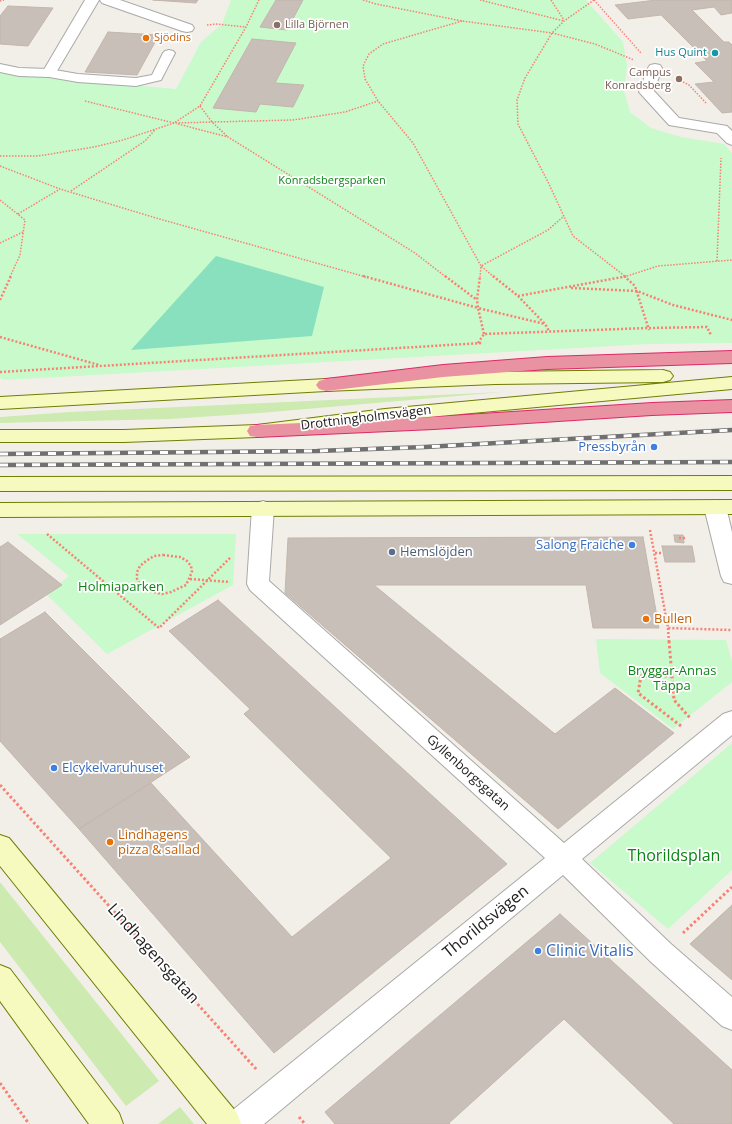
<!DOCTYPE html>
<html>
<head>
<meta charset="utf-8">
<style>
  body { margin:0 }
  canvas { display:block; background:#f2efe9 }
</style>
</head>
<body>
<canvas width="732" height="1124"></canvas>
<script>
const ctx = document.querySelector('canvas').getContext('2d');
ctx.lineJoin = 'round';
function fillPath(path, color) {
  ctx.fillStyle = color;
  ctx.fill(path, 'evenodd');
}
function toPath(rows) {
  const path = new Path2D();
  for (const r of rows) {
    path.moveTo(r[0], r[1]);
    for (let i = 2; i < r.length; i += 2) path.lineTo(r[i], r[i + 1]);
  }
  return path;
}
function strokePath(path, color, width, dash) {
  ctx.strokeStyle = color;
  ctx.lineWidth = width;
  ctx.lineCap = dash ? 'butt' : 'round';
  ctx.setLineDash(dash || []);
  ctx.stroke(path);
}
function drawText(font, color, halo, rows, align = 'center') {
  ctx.font = font + ' "Open Sans",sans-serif';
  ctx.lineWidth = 3.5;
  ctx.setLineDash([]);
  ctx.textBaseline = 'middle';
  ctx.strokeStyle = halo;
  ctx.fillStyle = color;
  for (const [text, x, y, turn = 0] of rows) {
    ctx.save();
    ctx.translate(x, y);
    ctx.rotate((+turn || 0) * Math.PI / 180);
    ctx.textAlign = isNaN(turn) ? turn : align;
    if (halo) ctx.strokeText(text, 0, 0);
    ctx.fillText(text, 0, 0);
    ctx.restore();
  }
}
fillPath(toPath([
  [503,392,260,413,170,419,0,423,0,417,70,412],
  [0,882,159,1081,126,1106,0,942],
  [180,1107,194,1124,158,1124]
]), '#cdebb0');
fillPath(toPath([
  [231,0,586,0,623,42,627,66,624,91,630,112,651,128,681,137,724,144,732,153,732,343,649,344,5,380,0,378,0,72,32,76,176,89,201,42,222,24],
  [17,534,236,534,233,585,107,654,46,594,69,576],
  [596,639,726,640,732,661,732,682,673,729,600,673],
  [732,743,732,870,668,929,590,863]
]), '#c8facc');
fillPath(toPath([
  [216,256,324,287,312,336,131,350]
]), '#88e0be');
const building = toPath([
  [153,0,198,0,196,3,153,0],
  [276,0,303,0,287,30,260,27,276,0],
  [656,0,732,0,732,13,721,15,714,7,692,10,724,42,729,42,732,45,732,112,722,113,695,84,714,82,695,63,707,61,661,15,628,19,615,5,656,0],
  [8,6,53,8,28,46,0,44,0,16,8,6],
  [108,32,159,35,137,75,85,72,108,32],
  [252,39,296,43,275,83,304,85,293,107,260,104,256,112,213,108,252,39],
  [674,535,683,535,684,543,675,542,674,535],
  [643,537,659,628,593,628,586,585,374,585,555,734,615,688,674,733,558,829,285,593,288,538,643,537],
  [8,542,62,585,0,625,0,547,8,542],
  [662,546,692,546,695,562,665,562,662,546],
  [218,600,507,864,274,1053,79,829,151,783,292,937,391,858,244,714,250,709,169,631,218,600],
  [45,612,190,757,79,829,0,741,0,639,45,612],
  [732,905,732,980,690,944,732,905],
  [560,914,732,1070,732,1124,674,1124,564,1019,449,1123,450,1124,335,1124,325,1112,560,914]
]);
fillPath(building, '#c7bfb8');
strokePath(building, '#c4b6ab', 1);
const lane = toPath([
  [169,50,173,51,175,53,161,80,136,86,78,82,49,77,19,76,0,72,0,64,19,68,49,69,78,74,136,78,152,75,163,53,165,51,169,50]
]);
const street = toPath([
  [85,0,99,0,54,76,49,77,44,76,42,73,85,0],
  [100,0,120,0,192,25,194,28,192,31,187,32,182,31,102,3,100,0],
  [655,64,660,65,662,68,654,91,679,118,727,126,732,131,732,145,727,143,717,133,669,125,639,92,648,68,650,65,655,64],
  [715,500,722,502,726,507,732,532,732,584,724,582,721,576,704,507,708,502,715,500],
  [263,501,270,503,274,508,269,581,564,843,723,714,732,711,732,735,582,859,671,944,732,997,732,1030,722,1026,651,962,563,875,264,1124,225,1124,229,1113,545,858,250,590,247,584,252,508,256,503,263,501]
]);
const secondary = toPath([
  [663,370,670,372,673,376,670,380,663,382,495,384,326,391,0,409,0,397,326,379,495,372,663,370],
  [732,377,732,389,385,421,257,437,124,442,0,442,0,430,124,430,257,425,385,409,732,377],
  [732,476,732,490,0,491,0,477,732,476],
  [732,500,732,514,0,517,0,503,732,500],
  [0,835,9,838,237,1113,241,1124,207,1124,0,866,0,835],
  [0,965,10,969,119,1113,123,1124,89,1124,0,1001,0,965]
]);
const highway = toPath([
  [732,351,732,363,547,369,443,377,326,391,319,389,316,385,319,381,326,379,443,365,547,357,732,351],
  [732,400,732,412,652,415,434,429,257,437,250,436,247,431,250,426,257,425,434,417,652,403,732,400]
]);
strokePath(lane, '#a9a9a9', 2);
strokePath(street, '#a9a9a9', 2);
strokePath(secondary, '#707d05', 2);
strokePath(highway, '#dc2a67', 2);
strokePath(toPath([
  [363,0,376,4,462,21,552,33,595,44,634,60],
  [480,0,564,21],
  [551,0,564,20],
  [594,0,564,21,552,33,525,78,517,100,518,124,549,184,573,236,626,277],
  [594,0,641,53],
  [0,1,4,0],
  [462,21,383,44,369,54,363,66,365,79,378,101,413,143,481,266,480,277],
  [207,25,216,24,246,27],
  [675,78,689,85,707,104],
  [85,101,174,123,200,106,246,27,259,0],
  [200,106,212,122,227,136],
  [178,124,228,137,415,253,446,277],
  [0,156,38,156,94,147,123,140,174,123,293,120,345,112,378,101],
  [0,166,60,189,156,218,366,277],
  [71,191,145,141,155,130],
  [0,200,25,220,20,255,10,277],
  [18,214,60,189],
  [0,243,23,232],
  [717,261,721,158],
  [494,277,481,266,548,230,564,216],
  [624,277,658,266,732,260]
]), '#fa8072', 1.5, [1.5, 1.5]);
strokePath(toPath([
  [363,276,478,308,477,300,480,276],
  [445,276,477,300],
  [493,276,518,296,545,324,549,331],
  [624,276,635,286,649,330],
  [571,288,637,291,673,305,732,320],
  [518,296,628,276],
  [0,300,11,276],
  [484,334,478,308,545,324],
  [0,337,99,365],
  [478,343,484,334,648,328,707,327,711,335],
  [0,372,482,343],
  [650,530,668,628,732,630],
  [47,534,159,628,231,557],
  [679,538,686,538],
  [655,553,663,553],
  [163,555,180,557,187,561,191,566,192,572,186,585,171,592,162,594,146,590,140,585,137,579,137,572,140,566,146,561,154,556,163,555],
  [190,579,230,582],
  [115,590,140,585],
  [668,628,669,642]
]), '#fa8072', 2.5, [2, 2]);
strokePath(toPath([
  [669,641,674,700,691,719],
  [672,676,641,676,638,693,681,726],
  [0,785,257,1070],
  [683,933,732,887],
  [0,1083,29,1124],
  [299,1117,305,1124]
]), '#fa8072', 3, [2.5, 2.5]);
fillPath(lane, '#fff');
fillPath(street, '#fff');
fillPath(secondary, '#f7fabf');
fillPath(highway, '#e892a2');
const rail = toPath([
  [0,454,317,451,425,447,732,430],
  [0,465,732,462]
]);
strokePath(rail, '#707070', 4.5);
strokePath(rail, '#fff', 3, [8]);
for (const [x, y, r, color] of [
  [277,25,4,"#8d6e63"],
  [146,38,4,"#e8710a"],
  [715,53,4,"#0f9aa8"],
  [679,79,4,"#8d6e63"],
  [654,447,4,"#3f7fe0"],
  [632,545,4,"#3f7fe0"],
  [392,552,4,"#5c6f8a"],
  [646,619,4,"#e8710a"],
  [54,768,4,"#3f7fe0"],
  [110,842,4,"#e8710a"],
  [538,951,4,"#3f7fe0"]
]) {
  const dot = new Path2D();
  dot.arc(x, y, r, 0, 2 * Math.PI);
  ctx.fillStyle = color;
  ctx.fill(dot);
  strokePath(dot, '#fff', 1.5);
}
drawText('11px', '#785e54', '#fff', [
  ["Lilla Björnen",285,25],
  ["Campus",671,73,"right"],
  ["Konradsberg",671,86,"right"]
], 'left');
drawText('11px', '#c56008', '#fff', [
  ["Sjödins",154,38]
], 'left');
drawText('11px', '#0d838f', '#fff', [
  ["Hus Quint",707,53]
], 'right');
drawText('11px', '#0c8416', '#fff', [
  ["Konradsbergsparken",332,181]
]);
drawText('13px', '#222', '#fff', [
  ["Drottningholmsvägen",366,418,-7],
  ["Gyllenborgsgatan",468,773,42]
]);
drawText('13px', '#366cbe', '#fff', [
  ["Pressbyrån",646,447],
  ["Salong Fraiche",624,545],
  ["Elcykelvaruhuset",62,768,"left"]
], 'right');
drawText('13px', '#4e5e75', '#fff', [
  ["Hemslöjden",400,552]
], 'left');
drawText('13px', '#0c8416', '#fff', [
  ["Holmiaparken",121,587],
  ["Bryggar-Annas",672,671],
  ["Täppa",672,686]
]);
drawText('13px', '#c56008', '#fff', [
  ["Bullen",654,619],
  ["Lindhagens",118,835],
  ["pizza & sallad",118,850]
], 'left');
drawText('16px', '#0c8416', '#fff', [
  ["Thorildsplan",674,856]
]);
drawText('16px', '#222', '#fff', [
  ["Thorildsvägen",486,922,-39],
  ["Lindhagensgatan",153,954,48]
]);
drawText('16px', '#366cbe', '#fff', [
  ["Clinic Vitalis",546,951]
], 'left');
</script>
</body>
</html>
